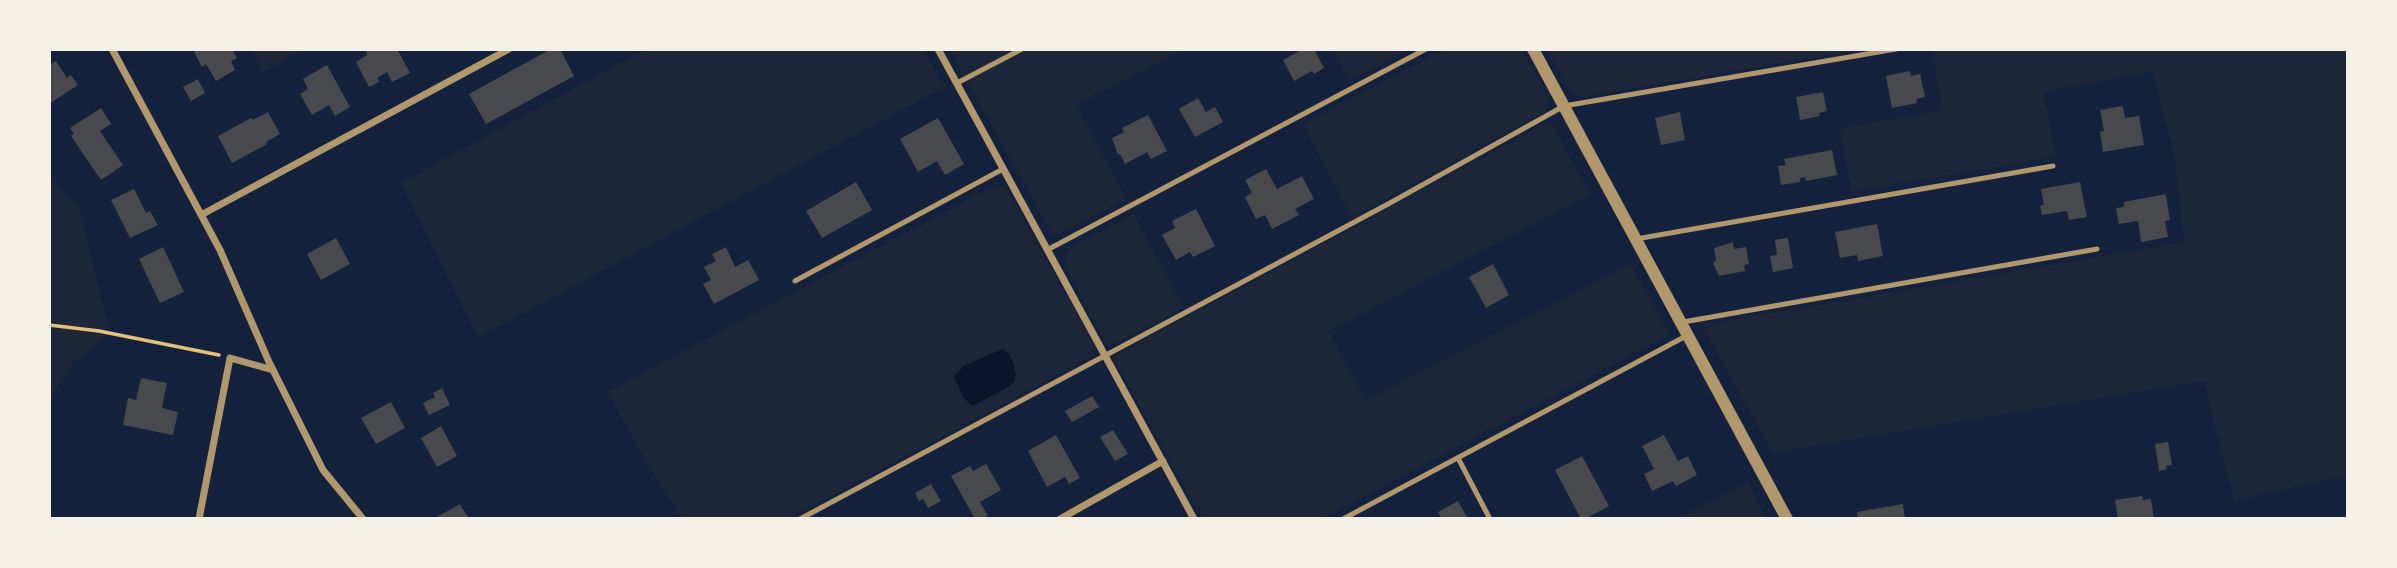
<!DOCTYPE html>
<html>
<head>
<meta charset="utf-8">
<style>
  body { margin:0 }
  #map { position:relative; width:2397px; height:568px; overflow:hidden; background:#14213d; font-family:Montserrat,sans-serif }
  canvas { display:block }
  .frame { position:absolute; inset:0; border:51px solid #f6f1e7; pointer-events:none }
</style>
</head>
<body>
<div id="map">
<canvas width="2397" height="568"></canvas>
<div class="frame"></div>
</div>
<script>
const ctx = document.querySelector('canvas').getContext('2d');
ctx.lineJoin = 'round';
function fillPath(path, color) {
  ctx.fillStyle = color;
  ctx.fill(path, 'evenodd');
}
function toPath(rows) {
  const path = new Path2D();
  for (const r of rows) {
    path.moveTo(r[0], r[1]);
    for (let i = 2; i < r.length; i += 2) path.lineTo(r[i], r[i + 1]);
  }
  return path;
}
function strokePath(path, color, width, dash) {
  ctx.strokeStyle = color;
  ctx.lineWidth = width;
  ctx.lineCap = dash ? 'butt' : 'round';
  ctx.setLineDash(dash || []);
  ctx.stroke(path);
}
fillPath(toPath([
  [251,49,303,49,263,72],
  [647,49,922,49,944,87,478,337,401,183],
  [949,49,1184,49,1076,105,1126,199,1072,228,1053,235],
  [1332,49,1410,49,1349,81],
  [1445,49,1522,49,1549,100,1545,112,1352,217,1303,124],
  [1547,49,1864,49,1582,97,1571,94],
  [1939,49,2348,49,2348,476,2235,500,2216,433,2205,381,1773,453,1702,325,2184,242,2174,154,2153,72,2044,92,2056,157,1851,192,1840,128,1942,110,1932,50],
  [1550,121,1590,194,1329,331,1365,401,1631,264,1669,335,1321,519,1203,519,1113,357],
  [49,180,79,207,106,319,107,335,71,365,49,401],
  [999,187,1006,188,1095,347,1093,356,788,519,682,519,647,463,608,392,990,188],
  [1134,214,1183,308,1108,347,1065,266,1065,256,1070,248],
  [1748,483,1767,519,1675,519]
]), '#1d2539');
fillPath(toPath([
  [1002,349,1008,353,1013,362,1016,375,1014,382,1007,388,972,406,963,397,954,376,964,366]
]), '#0b132b');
fillPath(toPath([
  [198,49,232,49,237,58,231,61,235,70,216,81,206,64,202,67,194,52],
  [366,49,397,49,410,73,392,82,387,72,377,78,379,82,369,87,356,62,367,55],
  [551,49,560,49,574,76,486,124,469,94],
  [1303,49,1314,49,1324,68,1314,74,1312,71,1294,81,1283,60],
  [56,61,67,78,71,75,78,85,49,104,49,65],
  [327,65,350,107,335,116,329,105,312,115,300,94,308,89,303,79],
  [1910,71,1911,76,1920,74,1925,97,1916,99,1917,103,1892,108,1886,76],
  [198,79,205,93,191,101,183,87],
  [1823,92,1827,111,1819,113,1820,116,1800,120,1796,97],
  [1198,98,1206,112,1215,107,1223,122,1195,137,1179,109],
  [2123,106,2125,118,2139,116,2144,145,2103,152,2100,132,2104,131,2100,110],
  [101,108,111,124,100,131,123,165,101,180,71,136,74,134,70,128],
  [268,112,280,134,266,142,267,144,232,163,218,136,251,118,253,120],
  [1680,112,1685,140,1661,145,1655,118],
  [1148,115,1167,151,1151,159,1147,152,1125,164,1120,154,1118,155,1112,138,1124,132,1122,128],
  [938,118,964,164,945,175,937,161,918,172,900,139],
  [1832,150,1837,175,1806,181,1805,177,1800,178,1800,182,1781,185,1778,166,1786,165,1784,159],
  [1266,169,1277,189,1302,176,1314,199,1295,209,1299,215,1272,229,1265,215,1256,219,1245,197,1252,193,1245,180],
  [856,182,872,210,822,238,806,211],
  [2080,182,2087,217,2069,220,2067,211,2042,215,2040,206,2044,205,2041,189],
  [134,189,146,213,150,211,158,225,130,238,111,200],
  [2166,194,2170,220,2165,221,2168,237,2141,242,2138,221,2119,224,2116,208,2124,207,2124,202],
  [1196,209,1215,246,1193,257,1190,252,1176,260,1162,235,1175,228,1172,221],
  [1877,224,1883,256,1858,261,1857,255,1840,258,1835,232],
  [336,238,350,264,321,280,307,254],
  [1788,238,1793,268,1773,272,1770,256,1777,255,1775,240],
  [1733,242,1734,249,1746,247,1749,264,1744,265,1745,271,1719,276,1713,263,1716,260,1714,248],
  [163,247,184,292,160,303,139,259],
  [726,247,735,267,748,260,759,280,714,304,703,284,711,280,704,267,716,261,712,254],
  [1493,264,1509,295,1486,308,1469,277],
  [141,378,167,383,162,408,178,412,173,435,123,425,128,398,136,400],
  [442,388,450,405,429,415,423,403,435,397,433,393],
  [1092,396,1099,407,1072,422,1065,411],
  [391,402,405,428,376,444,361,418],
  [441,426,457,456,437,467,421,438],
  [1113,430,1128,454,1115,461,1100,437],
  [1056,435,1080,478,1069,484,1065,477,1047,487,1028,451],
  [1664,435,1678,461,1688,456,1697,475,1676,486,1673,481,1652,491,1644,474,1654,469,1642,446],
  [2168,442,2172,465,2166,466,2167,469,2159,471,2155,444],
  [1582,456,1609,506,1585,519,1581,519,1555,470],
  [986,464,1001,490,980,502,988,516,975,519,951,476,970,466,973,471],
  [931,484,941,501,928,508,923,499,919,501,915,493],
  [2142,496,2143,500,2151,499,2154,519,2118,519,2115,500],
  [1458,501,1468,519,1442,519,1438,512],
  [460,504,469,519,438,519,437,517],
  [1903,504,1905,519,1858,519,1857,512]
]), '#48494c');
strokePath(toPath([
  [49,325,99,331,219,355]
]), '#e5c07b', 3.5);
strokePath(toPath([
  [957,83,1022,49],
  [1636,239,2053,166],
  [1047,250,1426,49],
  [795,281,1003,169],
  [1683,322,2097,249],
  [1458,458,1490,519],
  [800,519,1390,203,1564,106,1896,49],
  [1343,519,1688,335]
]), '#b1986c', 5);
strokePath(toPath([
  [112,49,220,250,269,362,323,470,363,519],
  [938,49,1194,519],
  [201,215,509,49],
  [199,519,230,358,273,370],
  [1060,519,1163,461]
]), '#b1986c', 7);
strokePath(toPath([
  [1533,49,1787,519]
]), '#b1986c', 12);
</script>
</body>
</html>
